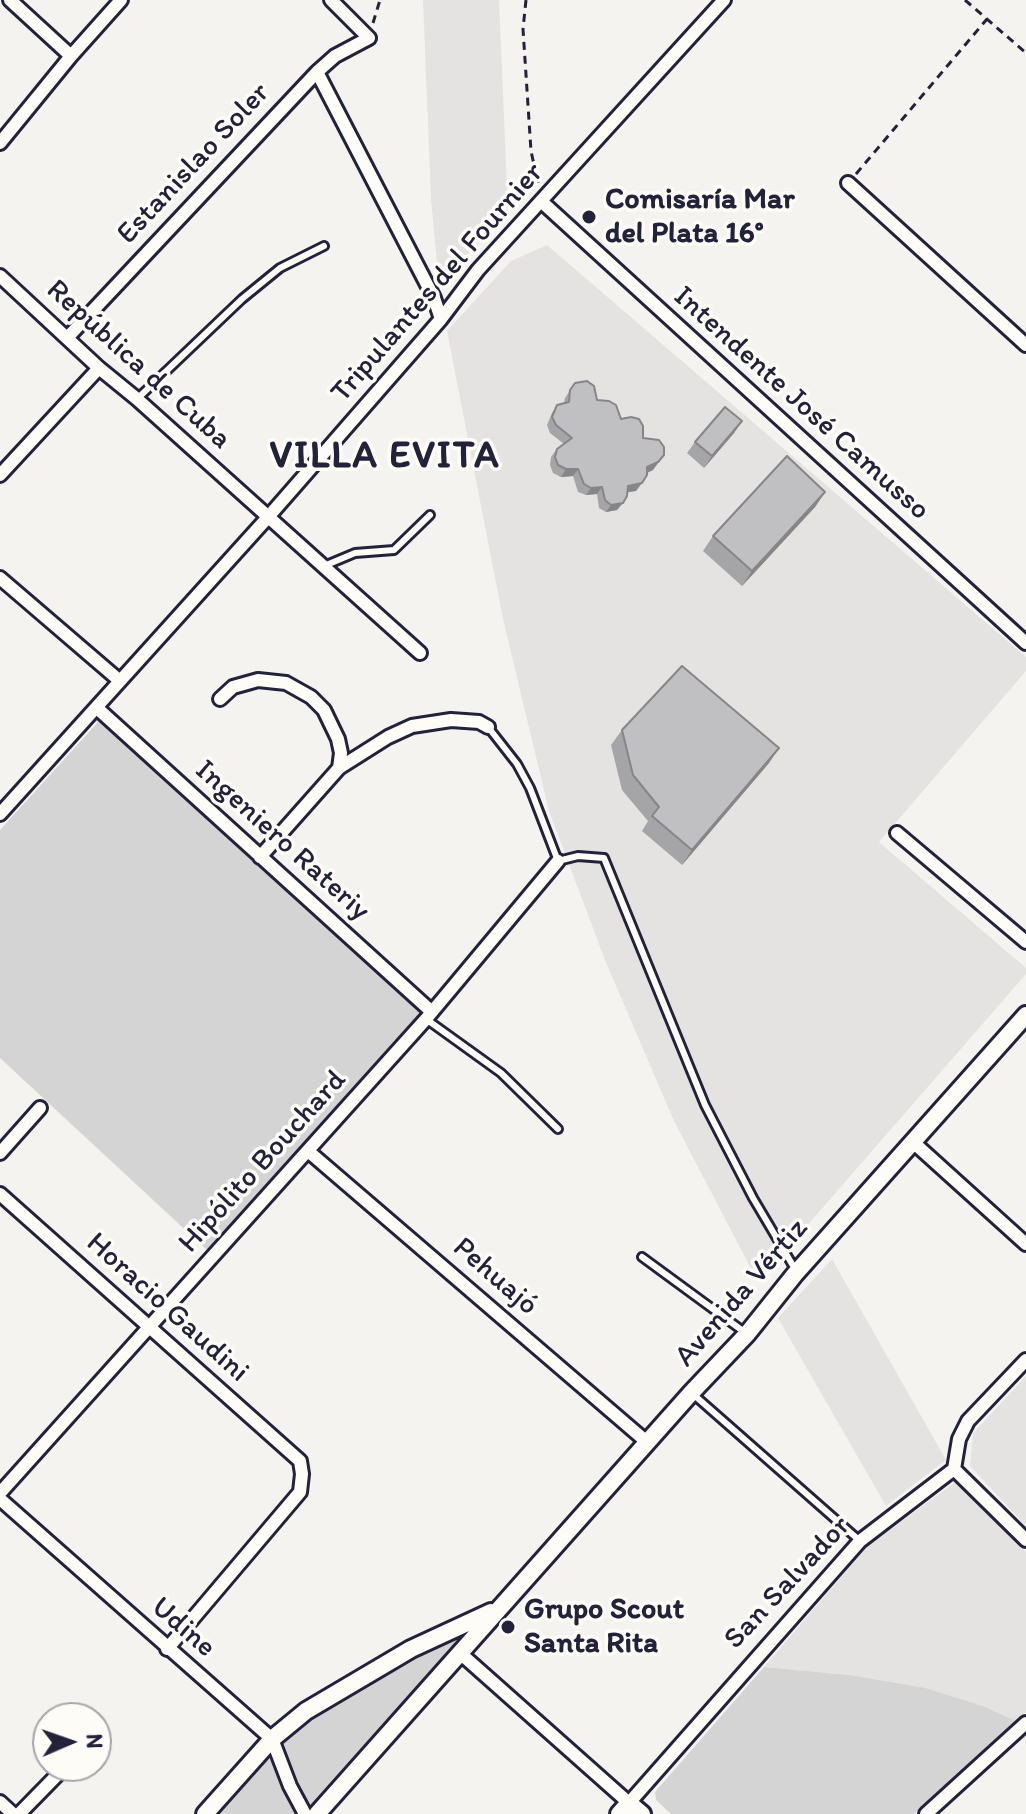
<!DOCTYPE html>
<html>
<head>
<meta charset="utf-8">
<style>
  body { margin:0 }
  #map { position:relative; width:1026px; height:1814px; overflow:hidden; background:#f4f3ef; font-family:Itim,sans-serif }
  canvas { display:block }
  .north { position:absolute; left:32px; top:1702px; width:80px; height:80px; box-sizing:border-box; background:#fdfcf7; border:2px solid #a5a5ac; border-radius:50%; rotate:88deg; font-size:22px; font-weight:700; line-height:32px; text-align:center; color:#22223b }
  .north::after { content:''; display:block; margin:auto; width:28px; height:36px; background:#22223b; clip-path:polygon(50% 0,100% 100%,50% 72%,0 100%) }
</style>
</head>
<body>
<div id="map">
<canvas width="1026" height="1814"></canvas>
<div class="north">N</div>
</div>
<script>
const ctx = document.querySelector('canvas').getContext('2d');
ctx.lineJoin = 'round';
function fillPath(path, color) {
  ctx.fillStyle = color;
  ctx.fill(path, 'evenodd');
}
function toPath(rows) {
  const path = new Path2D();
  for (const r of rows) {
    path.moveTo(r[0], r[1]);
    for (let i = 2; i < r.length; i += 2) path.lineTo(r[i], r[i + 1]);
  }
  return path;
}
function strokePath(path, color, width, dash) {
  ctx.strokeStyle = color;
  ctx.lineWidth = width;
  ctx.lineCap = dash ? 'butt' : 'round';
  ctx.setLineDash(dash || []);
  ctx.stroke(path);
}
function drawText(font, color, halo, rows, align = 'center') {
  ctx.font = font + ' Itim,sans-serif';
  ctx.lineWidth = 7;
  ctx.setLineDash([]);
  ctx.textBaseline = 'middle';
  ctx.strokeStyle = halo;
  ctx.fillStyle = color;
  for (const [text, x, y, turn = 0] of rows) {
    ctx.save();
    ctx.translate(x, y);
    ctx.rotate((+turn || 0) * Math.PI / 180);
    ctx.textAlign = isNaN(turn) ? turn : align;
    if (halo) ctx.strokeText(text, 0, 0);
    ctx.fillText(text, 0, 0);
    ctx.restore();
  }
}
fillPath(toPath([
  [423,0,499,0,508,211,439,285,431,199],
  [547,245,1026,657,1026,671,879,842,1026,968,1026,974,758,1282,674,1121,605,960,549,811,503,619,447,331,511,261],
  [832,1259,946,1460,886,1506,778,1318],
  [1026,1376,1026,1526,970,1466,973,1433],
  [958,1480,1026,1552,1026,1712,1016,1721,983,1706,926,1688,850,1675,764,1667,867,1547]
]), '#e4e3e2');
fillPath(toPath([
  [99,721,422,1012,207,1250,0,1058,0,830],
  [457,1635,461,1636,461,1641,313,1808,309,1808,292,1777,279,1743,316,1713,407,1660],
  [764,1667,850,1675,926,1688,983,1706,1016,1721,914,1814,671,1814,656,1800,655,1792],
  [269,1755,273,1757,299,1814,215,1814]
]), '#d5d4d5');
const service = toPath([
  [137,399,242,299,280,268,324,246],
  [324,566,355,553,394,550,430,515],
  [488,727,517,764,530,788,558,861,578,856,604,858,705,1105,753,1198,795,1269],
  [426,1019,501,1073,558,1129],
  [642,1257,747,1334],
  [694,1395,860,1541]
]);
const minor = toPath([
  [10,0,71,56],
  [317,72,434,298,441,319],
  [0,143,71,56,121,0],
  [848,183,1026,345],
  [542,202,1026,643],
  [0,276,99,368,137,399,420,653],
  [67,338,317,72,335,56,369,38,331,0],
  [0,475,99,368],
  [0,578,120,681],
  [220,699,233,687,258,680,286,683,311,697,324,710,338,739,341,753,339,768],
  [97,708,432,1012],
  [0,814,269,516,441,319,478,270,724,0],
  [897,833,1026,942],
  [260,857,339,768,388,737,412,726,451,720,479,722,488,727],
  [913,1142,1026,1244],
  [308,1151,648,1443],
  [0,1153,40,1108],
  [0,1194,300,1461,302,1474,300,1492,167,1649],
  [954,1469,1026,1540],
  [0,1493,426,1019,558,861],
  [0,1499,272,1739,290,1786,305,1814],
  [460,1653,629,1803,860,1541,954,1469,959,1439,968,1421,1026,1360],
  [96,1735,97,1734],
  [0,1802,13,1814],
  [19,1814,66,1766],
  [926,1814,1026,1723]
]);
const tertiary = toPath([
  [205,1814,272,1739,306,1711,411,1649,491,1612],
  [317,1814,691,1393,747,1334,795,1274,1026,1015],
  [619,1814,629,1803,642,1814]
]);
strokePath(service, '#22223b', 12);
strokePath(minor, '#22223b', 18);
strokePath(tertiary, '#22223b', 22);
strokePath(toPath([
  [526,0,523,29,531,151,538,183],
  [965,0,1026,53],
  [373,23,380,0],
  [856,174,987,19]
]), '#22223b', 3, [8, 6]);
strokePath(service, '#fdfcf7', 6);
strokePath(minor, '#fdfcf7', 12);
strokePath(tertiary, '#fdfcf7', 16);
fillPath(toPath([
  [575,383,643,438,653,470,647,473,636,491,627,492,617,510,606,512,599,508,597,494,586,495,578,492,573,476,561,477,553,473,550,465,551,457,557,449,564,444,550,433,547,425,552,413,557,405,564,403,565,398],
  [742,421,734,433,704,468,687,453,695,442],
  [825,492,815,507,742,586,703,551,713,536],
  [622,730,769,763,682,865,642,831,648,821,622,790,611,745]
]), '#a5a4a7');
fillPath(toPath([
  [742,421,734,433,704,468,712,456],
  [664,455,653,470,642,475,647,467],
  [566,469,578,469,573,476,561,477],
  [642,483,636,491,622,493,628,486],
  [602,487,597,494,586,495,591,488],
  [825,492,815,507,742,586,752,571],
  [623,503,617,510,606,512,611,505],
  [779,748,769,763,682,865,692,850]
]), '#868688');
const building = toPath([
  [587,381,594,386,597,400,609,401,616,405,621,419,631,417,639,419,643,426,643,438,659,440,664,447,664,455,658,462,647,467,647,475,642,483,628,486,627,496,623,503,611,505,605,500,602,487,591,488,584,484,578,469,566,469,558,465,555,457,557,449,572,438,556,425,552,417,557,405,569,402,570,390,575,383,587,381],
  [725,407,742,421,712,456,695,442,725,407],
  [787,456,825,492,752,571,713,536,787,456],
  [682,666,779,748,692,850,652,816,659,807,633,775,622,730,682,666]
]);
fillPath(building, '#c0bfc2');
strokePath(building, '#868688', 2);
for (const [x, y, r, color] of [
  [589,217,8,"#22223b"],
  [508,1627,8,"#22223b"]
]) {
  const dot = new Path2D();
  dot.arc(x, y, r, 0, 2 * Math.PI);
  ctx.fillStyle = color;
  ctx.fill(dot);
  strokePath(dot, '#fdfcf7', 3);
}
drawText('30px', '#22223b', '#fdfcf7', [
  ["Estanislao Soler",194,164,-47],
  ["Tripulantes del Fournier",438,283,-49],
  ["República de Cuba",138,365,42],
  ["Intendente José Camusso",801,404,42],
  ["Ingeniero Rateriy",282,841,42],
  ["Hipólito Bouchard",263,1162,-48],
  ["Pehuajó",495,1277,41],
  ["Avenida Vértiz",742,1293,-49],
  ["Horacio Gaudini",167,1308,42],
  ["San Salvador",788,1583,-47],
  ["Udine",183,1628,41]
]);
drawText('bold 30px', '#22223b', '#fdfcf7', [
  ["Comisaría Mar",605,200],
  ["del Plata 16°",605,234],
  ["Grupo Scout",524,1610],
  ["Santa Rita",524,1644]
], 'left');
ctx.letterSpacing = '2px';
drawText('bold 38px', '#22223b', '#fdfcf7', [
  ["VILLA EVITA",385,457]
]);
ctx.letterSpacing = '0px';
</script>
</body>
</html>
